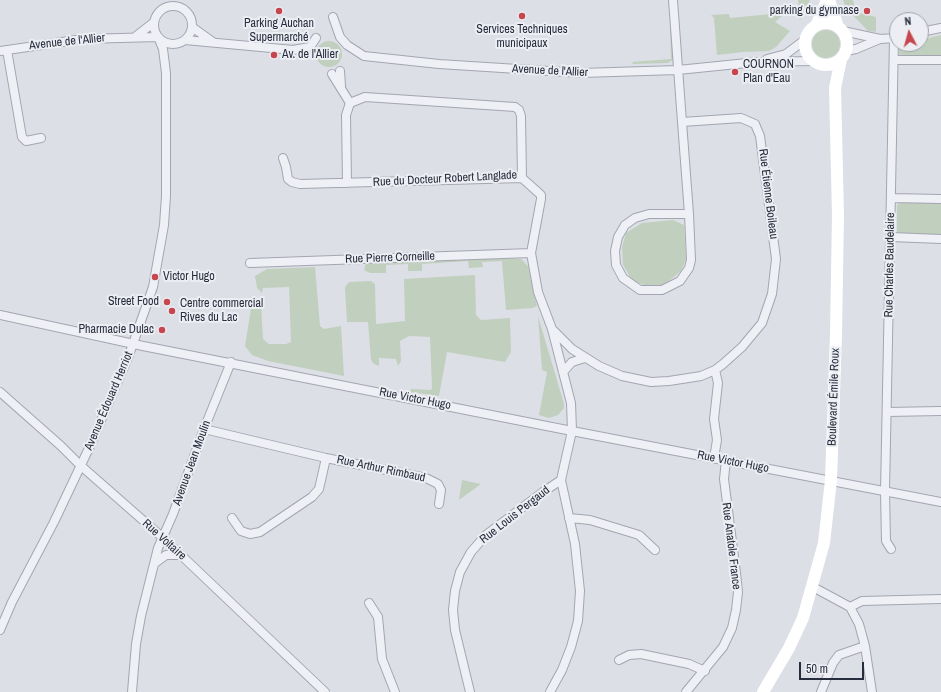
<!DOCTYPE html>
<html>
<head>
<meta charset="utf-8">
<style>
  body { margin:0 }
  #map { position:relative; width:941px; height:692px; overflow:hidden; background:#dddfe6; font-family:"Archivo Narrow",sans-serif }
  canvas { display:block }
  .north { position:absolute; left:889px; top:12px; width:40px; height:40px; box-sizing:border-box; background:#eceef4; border:1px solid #9da1aa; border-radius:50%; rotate:354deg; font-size:11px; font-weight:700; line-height:16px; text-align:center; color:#272d3c }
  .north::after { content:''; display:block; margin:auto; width:14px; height:18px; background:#c7464e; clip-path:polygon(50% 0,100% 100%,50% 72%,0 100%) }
  .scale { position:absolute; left:799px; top:662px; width:65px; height:18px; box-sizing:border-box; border:2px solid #272d3c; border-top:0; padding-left:5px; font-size:12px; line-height:14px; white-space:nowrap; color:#272d3c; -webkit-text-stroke:3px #eceef4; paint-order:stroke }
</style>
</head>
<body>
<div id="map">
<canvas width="941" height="692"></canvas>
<div class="north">N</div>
<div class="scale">50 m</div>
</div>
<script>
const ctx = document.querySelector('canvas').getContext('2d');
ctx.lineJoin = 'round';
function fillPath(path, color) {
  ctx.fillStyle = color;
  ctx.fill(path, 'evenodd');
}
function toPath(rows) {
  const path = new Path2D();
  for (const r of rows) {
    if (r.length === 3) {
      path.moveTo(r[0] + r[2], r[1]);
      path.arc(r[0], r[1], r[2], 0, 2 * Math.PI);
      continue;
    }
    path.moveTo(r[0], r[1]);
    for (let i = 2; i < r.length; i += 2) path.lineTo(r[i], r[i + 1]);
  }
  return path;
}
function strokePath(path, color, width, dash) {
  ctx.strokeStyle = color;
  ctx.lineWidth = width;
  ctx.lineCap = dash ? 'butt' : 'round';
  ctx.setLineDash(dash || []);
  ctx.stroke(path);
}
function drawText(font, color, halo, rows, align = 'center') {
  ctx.font = font + ' "Archivo Narrow",sans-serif';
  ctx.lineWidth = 4;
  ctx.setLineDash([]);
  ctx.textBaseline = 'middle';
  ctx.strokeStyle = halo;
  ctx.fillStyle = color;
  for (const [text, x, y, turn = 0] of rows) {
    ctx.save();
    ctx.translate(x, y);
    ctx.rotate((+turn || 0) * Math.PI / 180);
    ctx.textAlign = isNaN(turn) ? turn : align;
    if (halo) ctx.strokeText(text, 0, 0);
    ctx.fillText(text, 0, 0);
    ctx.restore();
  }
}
fillPath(toPath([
  [798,0,810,0,800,20],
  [843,0,853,0,855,8,862,14,876,17,876,32,868,31,846,8],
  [783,11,783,15,775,22,790,31,776,47,769,51,743,52,717,55,714,18,711,15,729,14,730,18,771,14],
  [670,22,672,22,674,59,668,63,633,64,632,62,671,59],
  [826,44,14],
  [941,35,941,56,905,56,899,54,899,47,901,45,921,44,921,40],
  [329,54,13],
  [903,201,941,202,941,236,903,234,897,232,897,205],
  [673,220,684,225,686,259,681,271,665,284,649,287,632,280,623,265,622,247,626,233,642,223],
  [503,258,521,259,528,266,537,306,533,308,506,310,502,261,482,262,483,267,469,268,468,261,422,264,422,271,408,271,408,264,386,265,386,273,370,273,364,270,366,263],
  [315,267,320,326,324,329,341,326,344,376,268,361,252,355,245,346,253,296,261,303,263,339,269,344,286,344,291,342,289,287,263,288,262,293,257,288,255,276,267,269],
  [475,275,476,315,481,320,510,318,511,352,505,362,447,352,439,396,410,392,411,389,431,390,432,388,430,337,409,336,400,341,401,361,398,366,396,359,379,358,379,366,374,364,371,360,368,322,347,322,345,287,349,282,371,281,375,284,376,324,405,321,404,279],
  [538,316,564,404,564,408,558,415,549,418,539,415,547,372,542,370],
  [462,480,481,484,459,500]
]), '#c1cfbe');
const minor = toPath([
  [173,25,19],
  [333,17,340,37,347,45,364,56,439,64,581,73,678,70,757,62,814,61],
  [192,27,213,42],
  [843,31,880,39,897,38],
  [921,32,941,28],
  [135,37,153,23],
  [185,40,293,50,310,47,316,38],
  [7,50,22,137,26,141,41,138],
  [0,51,83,39,158,37],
  [846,51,856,49,880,39],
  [767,59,786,54,806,39],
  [894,60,941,60],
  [340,71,341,86],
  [332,74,350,103,365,97,515,107,519,110,521,116,522,178],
  [682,122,689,214,691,260,689,268,680,281,662,290,640,290,623,278,616,265,615,251,618,237,625,225,635,218,649,214,689,214],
  [283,158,286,167,288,179,292,182,300,184,522,178],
  [347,183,346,115,350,103],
  [891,198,941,199],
  [891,237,941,239],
  [250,263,531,253],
  [0,315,143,346,572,431,941,502],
  [552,329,572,349,599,366,622,376,651,382,669,381,701,376,715,370,723,364,742,347,762,323,772,294,776,259,760,136,755,124,741,118,682,122,673,0],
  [563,372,572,362,585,358],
  [0,392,61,446,80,465,162,537,325,692],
  [887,412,941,411],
  [204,429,326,458,426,478,438,484,441,490,439,504],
  [714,458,717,440,714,419,718,383,715,370],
  [232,518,241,531,250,534,260,532,312,497,319,489,326,458],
  [569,518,590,520,639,535,655,550],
  [891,549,886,541,885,491,894,39],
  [155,563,166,555,180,555],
  [813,587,850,607,859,624,865,646,872,692],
  [369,603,378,617,382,659,395,692],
  [850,607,862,601,941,599],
  [0,630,12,602,54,522,90,446,129,355,153,287,164,225,166,196,166,73,163,49,158,37],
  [619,660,629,655,641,654,689,664,705,671],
  [132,692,136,644,141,616,158,548,173,514,204,429,231,362],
  [470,692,455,630,453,610,455,591,460,572,471,552,486,535,543,492,561,480,572,431,571,403,552,329,538,292,531,253,541,199,541,195,522,178],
  [550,692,562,670,571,647,578,621,580,591,575,544,561,480],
  [686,692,723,647,732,628,736,610,738,592,736,573,724,479,726,460],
  [821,692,833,663,839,655,865,646]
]);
strokePath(minor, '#a3a6b0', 10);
strokePath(minor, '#eff0f5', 8);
strokePath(toPath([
  [829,0,838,27],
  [826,44,21],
  [816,26,827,0],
  [763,692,789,648,803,618,824,543,831,480,836,335,838,215,835,88,841,59]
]), '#fff', 12);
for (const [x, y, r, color] of [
  [279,11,4,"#c7464e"],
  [867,11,4,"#c7464e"],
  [522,16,4,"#c7464e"],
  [274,55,4,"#c7464e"],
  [735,72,4,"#c7464e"],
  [155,277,4,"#c7464e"],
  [167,302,4,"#c7464e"],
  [172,311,4,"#c7464e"],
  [162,330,4,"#c7464e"]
]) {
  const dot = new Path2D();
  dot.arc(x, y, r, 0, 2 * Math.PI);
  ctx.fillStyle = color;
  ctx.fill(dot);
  strokePath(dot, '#eceef4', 1.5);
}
drawText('12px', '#272d3c', '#eceef4', [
  ["parking du gymnase",859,11,"right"],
  ["Parking Auchan",279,24,"center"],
  ["Supermarché",279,38,"center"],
  ["Services Techniques",522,30,"center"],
  ["municipaux",522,44,"center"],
  ["Av. de l'Allier",282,55],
  ["COURNON",743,65],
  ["Plan d'Eau",743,79],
  ["Victor Hugo",163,277],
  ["Street Food",159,302,"right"],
  ["Centre commercial",180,304],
  ["Rives du Lac",180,318],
  ["Pharmacie Dulac",154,330,"right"]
], 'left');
drawText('12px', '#272d3c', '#eceef4', [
  ["Avenue de l'Allier",67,42,-6],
  ["Avenue de l'Allier",550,71,3],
  ["Rue du Docteur Robert Langlade",445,179,-3],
  ["Rue Étienne Boileau",768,194,83],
  ["Rue Pierre Corneille",390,258,-2],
  ["Rue Charles Baudelaire",890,265,-89],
  ["Boulevard Émile Roux",834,397,-88],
  ["Rue Victor Hugo",415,399,11],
  ["Avenue Édouard Herriot",109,401,-67],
  ["Rue Victor Hugo",733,462,11],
  ["Avenue Jean Moulin",192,463,-70],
  ["Rue Arthur Rimbaud",381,469,12],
  ["Rue Louis Pergaud",515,515,-38],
  ["Rue Voltaire",164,540,42],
  ["Rue Anatole France",731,546,83]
]);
</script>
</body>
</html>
